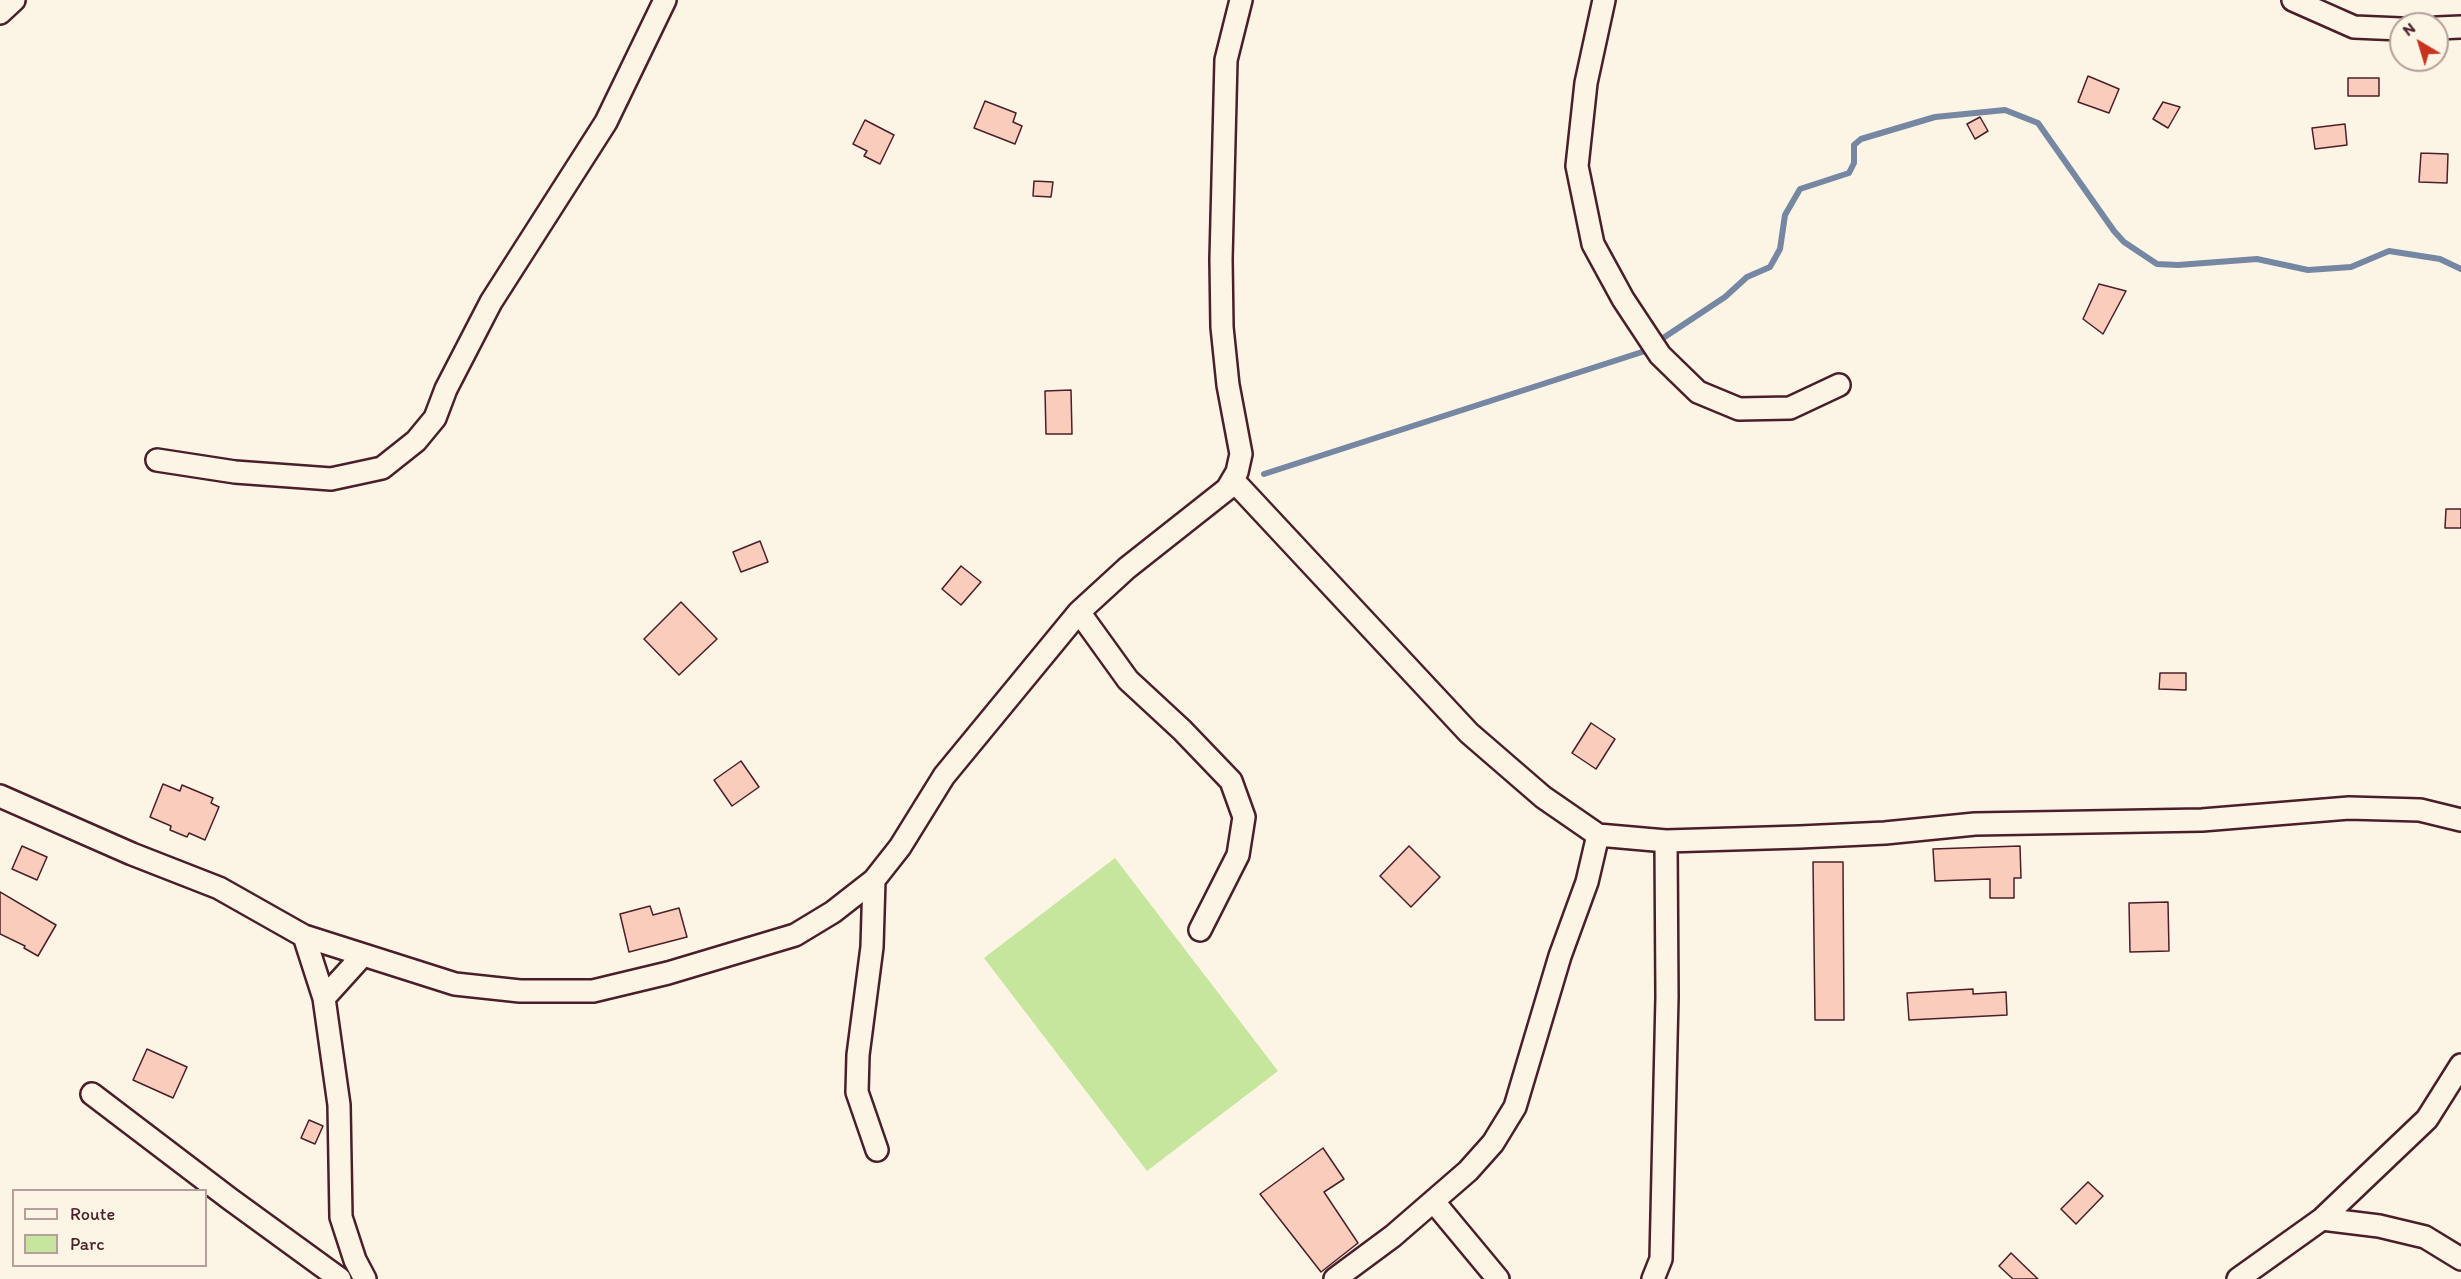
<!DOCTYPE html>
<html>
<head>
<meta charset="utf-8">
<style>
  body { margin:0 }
  #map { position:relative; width:2461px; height:1279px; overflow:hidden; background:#fcf5e5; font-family:Itim,sans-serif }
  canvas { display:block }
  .legend { position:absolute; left:12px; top:1189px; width:195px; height:78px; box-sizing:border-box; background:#fcf5e5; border:2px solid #b59f9b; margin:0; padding:8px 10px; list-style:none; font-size:18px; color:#4a1f2b }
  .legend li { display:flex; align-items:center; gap:12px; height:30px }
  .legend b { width:30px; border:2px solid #b59f9b }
  .north { position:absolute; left:2389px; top:12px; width:60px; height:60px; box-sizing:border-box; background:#fcf5e5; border:2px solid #b59f9b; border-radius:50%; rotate:322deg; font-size:16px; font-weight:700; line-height:24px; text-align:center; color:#4a1f2b }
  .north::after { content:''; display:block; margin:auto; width:21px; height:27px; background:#c8321e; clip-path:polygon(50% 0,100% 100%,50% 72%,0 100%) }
</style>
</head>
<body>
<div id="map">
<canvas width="2461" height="1279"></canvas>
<ul class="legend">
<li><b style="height:8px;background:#fcf5e5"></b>Route</li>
<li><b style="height:16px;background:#c6e59d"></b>Parc</li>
</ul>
<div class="north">N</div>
</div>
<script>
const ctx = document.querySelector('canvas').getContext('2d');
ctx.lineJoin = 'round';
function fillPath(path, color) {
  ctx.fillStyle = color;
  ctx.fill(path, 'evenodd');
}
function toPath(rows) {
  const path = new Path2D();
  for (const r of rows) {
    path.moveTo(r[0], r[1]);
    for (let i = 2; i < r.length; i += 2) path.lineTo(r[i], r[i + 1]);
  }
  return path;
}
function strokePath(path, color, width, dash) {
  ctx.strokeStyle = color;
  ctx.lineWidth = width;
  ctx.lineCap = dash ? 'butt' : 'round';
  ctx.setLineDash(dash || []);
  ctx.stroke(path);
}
fillPath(toPath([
  [1115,858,1278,1071,1147,1171,984,958]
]), '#c6e59d');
strokePath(toPath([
  [1264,474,1642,352,1725,297,1747,277,1770,267,1780,249,1785,215,1800,189,1849,173,1854,163,1854,145,1861,139,1935,117,2005,110,2038,123,2114,231,2124,242,2157,264,2178,265,2257,259,2308,270,2351,267,2389,251,2440,259,2461,269]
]), '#7587a2', 6);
const building = toPath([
  [2088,76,2119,89,2109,113,2078,102,2088,76],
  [2348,78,2379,78,2379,96,2348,96,2348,78],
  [985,101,1016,113,1013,122,1022,126,1015,144,974,128,985,101],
  [2163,102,2180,107,2168,128,2153,119,2163,102],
  [1980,117,1988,131,1975,139,1967,124,1980,117],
  [865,120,894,135,880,164,864,156,867,151,853,144,865,120],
  [2345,124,2347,145,2315,149,2312,128,2345,124],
  [2421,153,2448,154,2447,183,2419,182,2421,153],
  [1034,181,1053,182,1051,197,1033,196,1034,181],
  [2099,284,2126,291,2103,334,2083,319,2099,284],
  [1071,390,1072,434,1046,434,1045,391,1071,390],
  [2446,509,2461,509,2461,528,2445,528,2446,509],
  [760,541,768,562,741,572,733,552,760,541],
  [961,566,981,582,961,605,942,589,961,566],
  [681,602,717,639,679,675,644,639,681,602],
  [2160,673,2186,673,2186,690,2159,689,2160,673],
  [1591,723,1615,739,1596,769,1572,753,1591,723],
  [741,761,759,787,732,806,714,780,741,761],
  [163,784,180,791,182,785,213,798,211,803,219,807,205,840,189,833,187,837,170,830,171,826,150,817,163,784],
  [22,846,47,857,37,880,12,869,22,846],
  [1409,846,1440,877,1411,907,1380,876,1409,846],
  [2020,846,2021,878,2014,878,2014,898,1990,898,1990,879,1935,881,1933,849,2020,846],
  [1813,862,1843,862,1844,1020,1815,1020,1813,862],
  [0,892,56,925,38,956,24,948,25,946,0,934,0,892],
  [2168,902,2169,951,2130,952,2129,903,2168,902],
  [650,906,653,915,679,908,687,937,629,952,620,914,650,906],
  [1973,989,1973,994,2006,992,2007,1015,1909,1020,1907,993,1973,989],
  [147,1049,187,1067,173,1098,133,1080,147,1049],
  [309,1120,323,1126,315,1144,301,1138,309,1120],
  [1323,1148,1344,1179,1324,1192,1358,1243,1321,1272,1260,1194,1323,1148],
  [2088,1182,2103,1196,2076,1224,2061,1209,2088,1182],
  [2011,1253,2038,1279,2013,1279,1999,1266,2011,1253]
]);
fillPath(building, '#f9ccbc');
strokePath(building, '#4a1f2b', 1.5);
const minor = toPath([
  [1604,0,1586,83,1577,166,1593,244,1623,299,1660,355,1698,392,1739,409,1790,408,1839,385],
  [2293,0,2354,27,2401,29],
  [0,13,14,0],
  [2437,28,2461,27],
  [157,460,235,472,331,479,382,468,416,441,435,418,446,389,491,302,606,122,665,0],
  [1233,480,1469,733,1543,797,1598,835,1666,841,1800,837,1885,833,1975,824,2202,820,2349,808,2420,810,2461,820],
  [1079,612,1128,680,1182,730,1231,781,1244,817,1238,855,1200,930],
  [0,796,132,854,219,888,304,936,455,984,520,991,593,991,668,973,795,935,833,912,874,880,900,847,944,776,1079,612,1127,568,1227,489,1237,472,1241,454,1228,385,1222,327,1221,259,1226,60,1241,0],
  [874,880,872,947,858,1055,857,1092,877,1150],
  [304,936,324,998,339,1105,341,1217,355,1260,365,1279],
  [324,998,363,955],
  [92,1094,230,1199,340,1279],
  [1434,1202,1498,1279],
  [2322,1219,2379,1226,2425,1237,2461,1259],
  [1335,1279,1393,1236,1468,1171,1493,1143,1515,1107,1560,956,1587,882,1598,835],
  [1653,1279,1661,1259,1667,997,1666,841],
  [2238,1279,2322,1219,2427,1119,2461,1065]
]);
strokePath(minor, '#4a1f2b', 26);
strokePath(minor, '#fcf5e5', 21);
</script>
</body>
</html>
